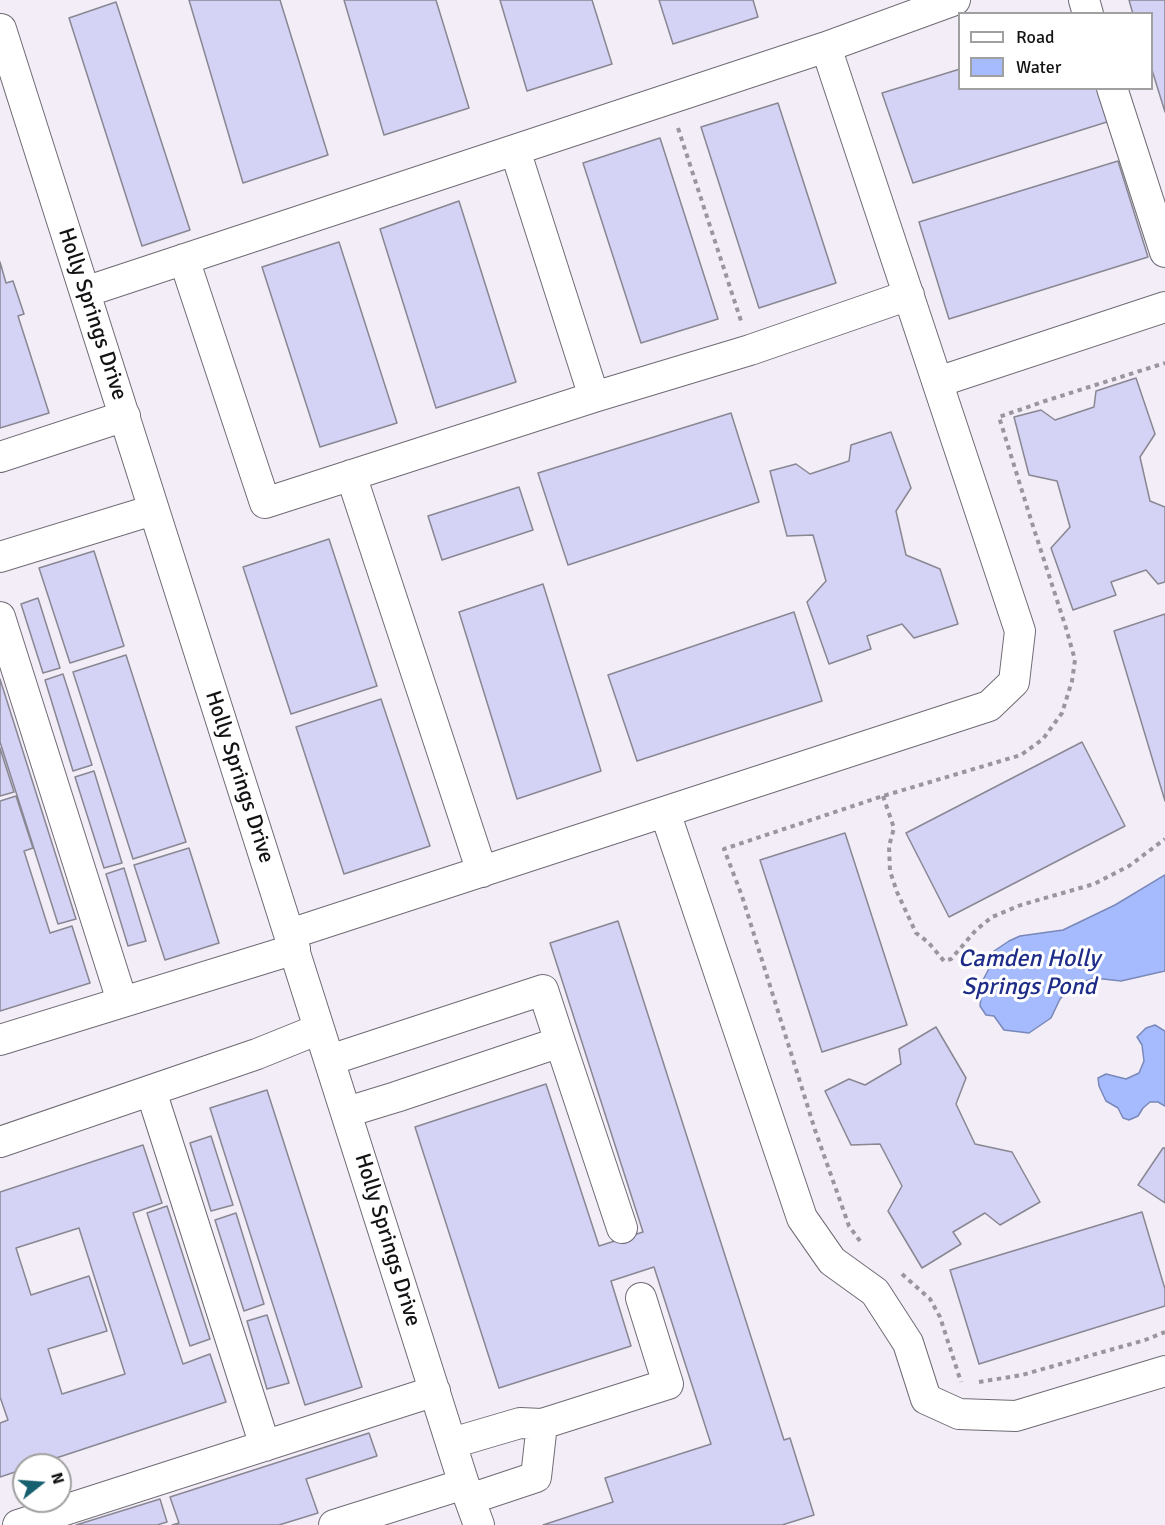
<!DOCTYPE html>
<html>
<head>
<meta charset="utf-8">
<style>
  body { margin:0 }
  #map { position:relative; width:1165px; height:1525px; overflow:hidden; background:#f3edf8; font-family:Signika,sans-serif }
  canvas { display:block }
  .legend { position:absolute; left:958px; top:12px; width:195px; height:78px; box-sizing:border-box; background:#fff; border:2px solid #a1a0a1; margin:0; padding:8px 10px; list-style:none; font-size:18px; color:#131215 }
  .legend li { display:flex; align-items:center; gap:12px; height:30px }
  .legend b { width:30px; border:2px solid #a1a0a1 }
  .north { position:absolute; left:12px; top:1453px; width:60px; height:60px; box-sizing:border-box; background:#fff; border:2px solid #a1a0a1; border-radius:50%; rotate:73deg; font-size:16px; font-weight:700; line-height:24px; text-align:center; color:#131215 }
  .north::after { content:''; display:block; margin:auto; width:21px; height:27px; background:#15606e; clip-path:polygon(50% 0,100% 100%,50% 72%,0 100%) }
</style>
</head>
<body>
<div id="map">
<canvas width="1165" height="1525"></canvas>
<ul class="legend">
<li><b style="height:8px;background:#fff"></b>Road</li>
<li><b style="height:16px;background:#a5bbfe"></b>Water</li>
</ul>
<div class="north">N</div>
</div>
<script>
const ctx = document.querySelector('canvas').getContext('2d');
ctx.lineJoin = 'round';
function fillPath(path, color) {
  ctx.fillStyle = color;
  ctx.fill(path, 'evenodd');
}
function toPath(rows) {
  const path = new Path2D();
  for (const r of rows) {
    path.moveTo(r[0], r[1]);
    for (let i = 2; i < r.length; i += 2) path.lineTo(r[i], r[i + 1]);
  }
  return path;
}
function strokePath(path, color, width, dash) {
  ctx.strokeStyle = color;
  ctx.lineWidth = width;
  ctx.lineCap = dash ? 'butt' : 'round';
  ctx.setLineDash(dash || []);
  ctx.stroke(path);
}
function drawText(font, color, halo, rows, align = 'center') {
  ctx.font = font + ' Signika,sans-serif';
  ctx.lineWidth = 6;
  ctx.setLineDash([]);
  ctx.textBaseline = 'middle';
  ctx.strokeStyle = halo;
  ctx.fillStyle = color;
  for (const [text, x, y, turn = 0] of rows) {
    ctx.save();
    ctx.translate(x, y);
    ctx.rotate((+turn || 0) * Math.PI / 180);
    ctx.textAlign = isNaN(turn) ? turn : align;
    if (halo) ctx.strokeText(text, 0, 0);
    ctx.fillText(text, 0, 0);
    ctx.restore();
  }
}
const water = toPath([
  [1165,875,1165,971,1121,981,1094,978,1072,986,1060,999,1051,1018,1029,1033,1004,1030,994,1016,986,1015,980,1006,983,980,995,957,994,951,1009,941,1020,936,1063,930,1115,905,1165,875],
  [1155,1025,1165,1031,1165,1106,1158,1102,1150,1102,1143,1108,1138,1116,1129,1120,1123,1118,1118,1108,1106,1101,1099,1086,1098,1078,1106,1074,1126,1079,1139,1073,1144,1061,1142,1045,1137,1037,1146,1028,1155,1025]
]);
fillPath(water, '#a5bbfe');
strokePath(water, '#7988b8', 1.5);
const building = toPath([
  [189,0,280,0,328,155,243,183,189,0],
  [344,0,436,0,469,108,384,135,344,0],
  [500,0,592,0,612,64,527,91,500,0],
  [659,0,753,0,758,17,673,44,659,0],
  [1129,0,1165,0,1165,112,1152,70,1152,14,1133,14,1129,0],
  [116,2,190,230,142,246,69,18,116,2],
  [960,69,960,88,1100,88,1110,121,913,183,882,93,960,69],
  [778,103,836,283,759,308,701,127,778,103],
  [660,138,718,319,641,343,583,163,660,138],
  [1118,161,1148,257,949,319,919,222,1118,161],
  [459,201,516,382,436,408,380,229,459,201],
  [339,242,397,423,320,447,262,267,339,242],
  [0,262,6,283,13,281,24,314,18,316,49,413,0,428,0,262],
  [1136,378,1155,434,1140,457,1150,501,1165,507,1165,582,1158,584,1146,570,1111,582,1116,595,1073,610,1051,548,1070,527,1057,481,1029,475,1014,417,1041,410,1055,420,1094,407,1096,391,1136,378],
  [731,413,759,502,568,565,538,473,731,413],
  [891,432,911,488,896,511,906,555,940,569,958,624,914,638,902,624,867,636,871,649,829,664,807,602,826,581,813,535,787,536,770,471,796,464,810,474,849,461,851,445,891,432],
  [519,487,533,530,442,560,428,516,519,487],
  [329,539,377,686,291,714,243,567,329,539],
  [94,551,124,646,70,663,39,568,94,551],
  [543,584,601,771,517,799,459,612,543,584],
  [38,598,60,668,43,673,21,604,38,598],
  [794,612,822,701,637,761,608,675,794,612],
  [1165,614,1165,801,1114,631,1165,614],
  [126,655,186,842,133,859,73,672,126,655],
  [63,674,92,765,73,771,45,680,63,674],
  [0,679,76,919,58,924,0,742,0,679],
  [381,699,430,846,344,874,296,727,381,699],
  [1082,742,1125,826,949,917,906,833,1082,742],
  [0,748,14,792,0,796,0,748],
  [94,771,122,863,104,868,75,777,94,771],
  [16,796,33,848,24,851,50,933,72,926,90,983,0,1011,0,801,16,796],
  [845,833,907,1025,822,1052,760,860,845,833],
  [189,848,219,943,165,960,134,865,189,848],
  [124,868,146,941,128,946,106,874,124,868],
  [618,921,784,1440,790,1438,814,1515,782,1525,543,1525,613,1502,605,1478,711,1444,654,1267,611,1281,631,1346,499,1388,415,1127,546,1084,599,1246,643,1232,550,943,618,921],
  [936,1027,966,1078,956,1104,975,1144,1012,1152,1040,1202,1000,1225,985,1213,953,1232,961,1244,922,1268,888,1211,902,1186,880,1144,851,1145,825,1091,849,1079,865,1085,901,1064,899,1049,936,1027],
  [267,1090,362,1387,305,1405,210,1108,267,1090],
  [211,1136,233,1205,211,1211,190,1143,211,1136],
  [143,1145,162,1203,133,1213,183,1364,210,1354,226,1402,35,1465,24,1465,24,1469,0,1477,0,1423,8,1420,0,1397,0,1192,143,1145],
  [79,1228,125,1374,62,1394,48,1349,107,1331,89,1276,31,1295,16,1248,79,1228],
  [1163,1148,1165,1148,1165,1203,1138,1185,1163,1148],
  [167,1206,210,1339,190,1346,147,1213,167,1206],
  [1142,1212,1165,1289,1165,1306,979,1364,950,1270,1142,1212],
  [236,1213,264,1304,244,1311,215,1220,236,1213],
  [267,1315,289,1383,267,1389,247,1321,267,1315],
  [369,1433,377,1456,306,1479,318,1513,279,1525,172,1525,179,1523,170,1497,369,1433],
  [160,1499,167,1522,157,1525,76,1525,160,1499]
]);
fillPath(building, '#d4d2f5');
strokePath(building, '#888792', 1.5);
const minor = toPath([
  [1084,0,1088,14],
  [1,29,464,1484,479,1525],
  [1112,88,1165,252],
  [515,150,594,397],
  [184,259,265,503,594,397,750,350,909,295],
  [85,292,826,47,955,0],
  [938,382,1165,307],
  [0,457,125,416],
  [351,475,482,872],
  [0,557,153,510],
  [0,617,122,1001],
  [665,812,802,1218,832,1261,875,1292,908,1343,926,1399,959,1414,1016,1416,1165,1371],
  [290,934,989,706,1014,682,1020,631,826,47],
  [0,1040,295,949],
  [330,1060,543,990,560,1042],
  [151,1091,265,1446],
  [347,1112,396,1097,560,1042,622,1228],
  [0,1142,257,1054,319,1029],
  [452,1443,520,1423,542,1424,668,1384,641,1298],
  [470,1499,536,1477,542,1424],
  [18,1525,435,1391],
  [334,1525,464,1484]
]);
strokePath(minor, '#6f6b74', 32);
strokePath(toPath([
  [678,128,741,321],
  [883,796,894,828,889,846,890,871,897,892,916,933,928,942,944,961,951,959,976,930,992,917,1021,905,1094,884,1129,866,1165,839],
  [860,1241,849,1226,815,1130,742,896,724,849,883,796,1021,755,1043,739,1062,713,1072,681,1075,660,1066,628,1032,523,999,417,1045,401,1165,363],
  [902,1274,930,1299,940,1317,961,1382],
  [979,1382,1022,1375,1145,1340,1165,1332]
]), '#9a969e', 4, [4.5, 4.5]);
strokePath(minor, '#fff', 30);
drawText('22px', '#131215', '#fff', [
  ["Holly Springs Drive",92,314,72],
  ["Holly Springs Drive",239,777,72],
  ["Holly Springs Drive",387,1240,73]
]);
drawText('italic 24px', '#1f2d89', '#fff', [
  ["Camden Holly",1029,960],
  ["Springs Pond",1029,988]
]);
</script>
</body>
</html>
